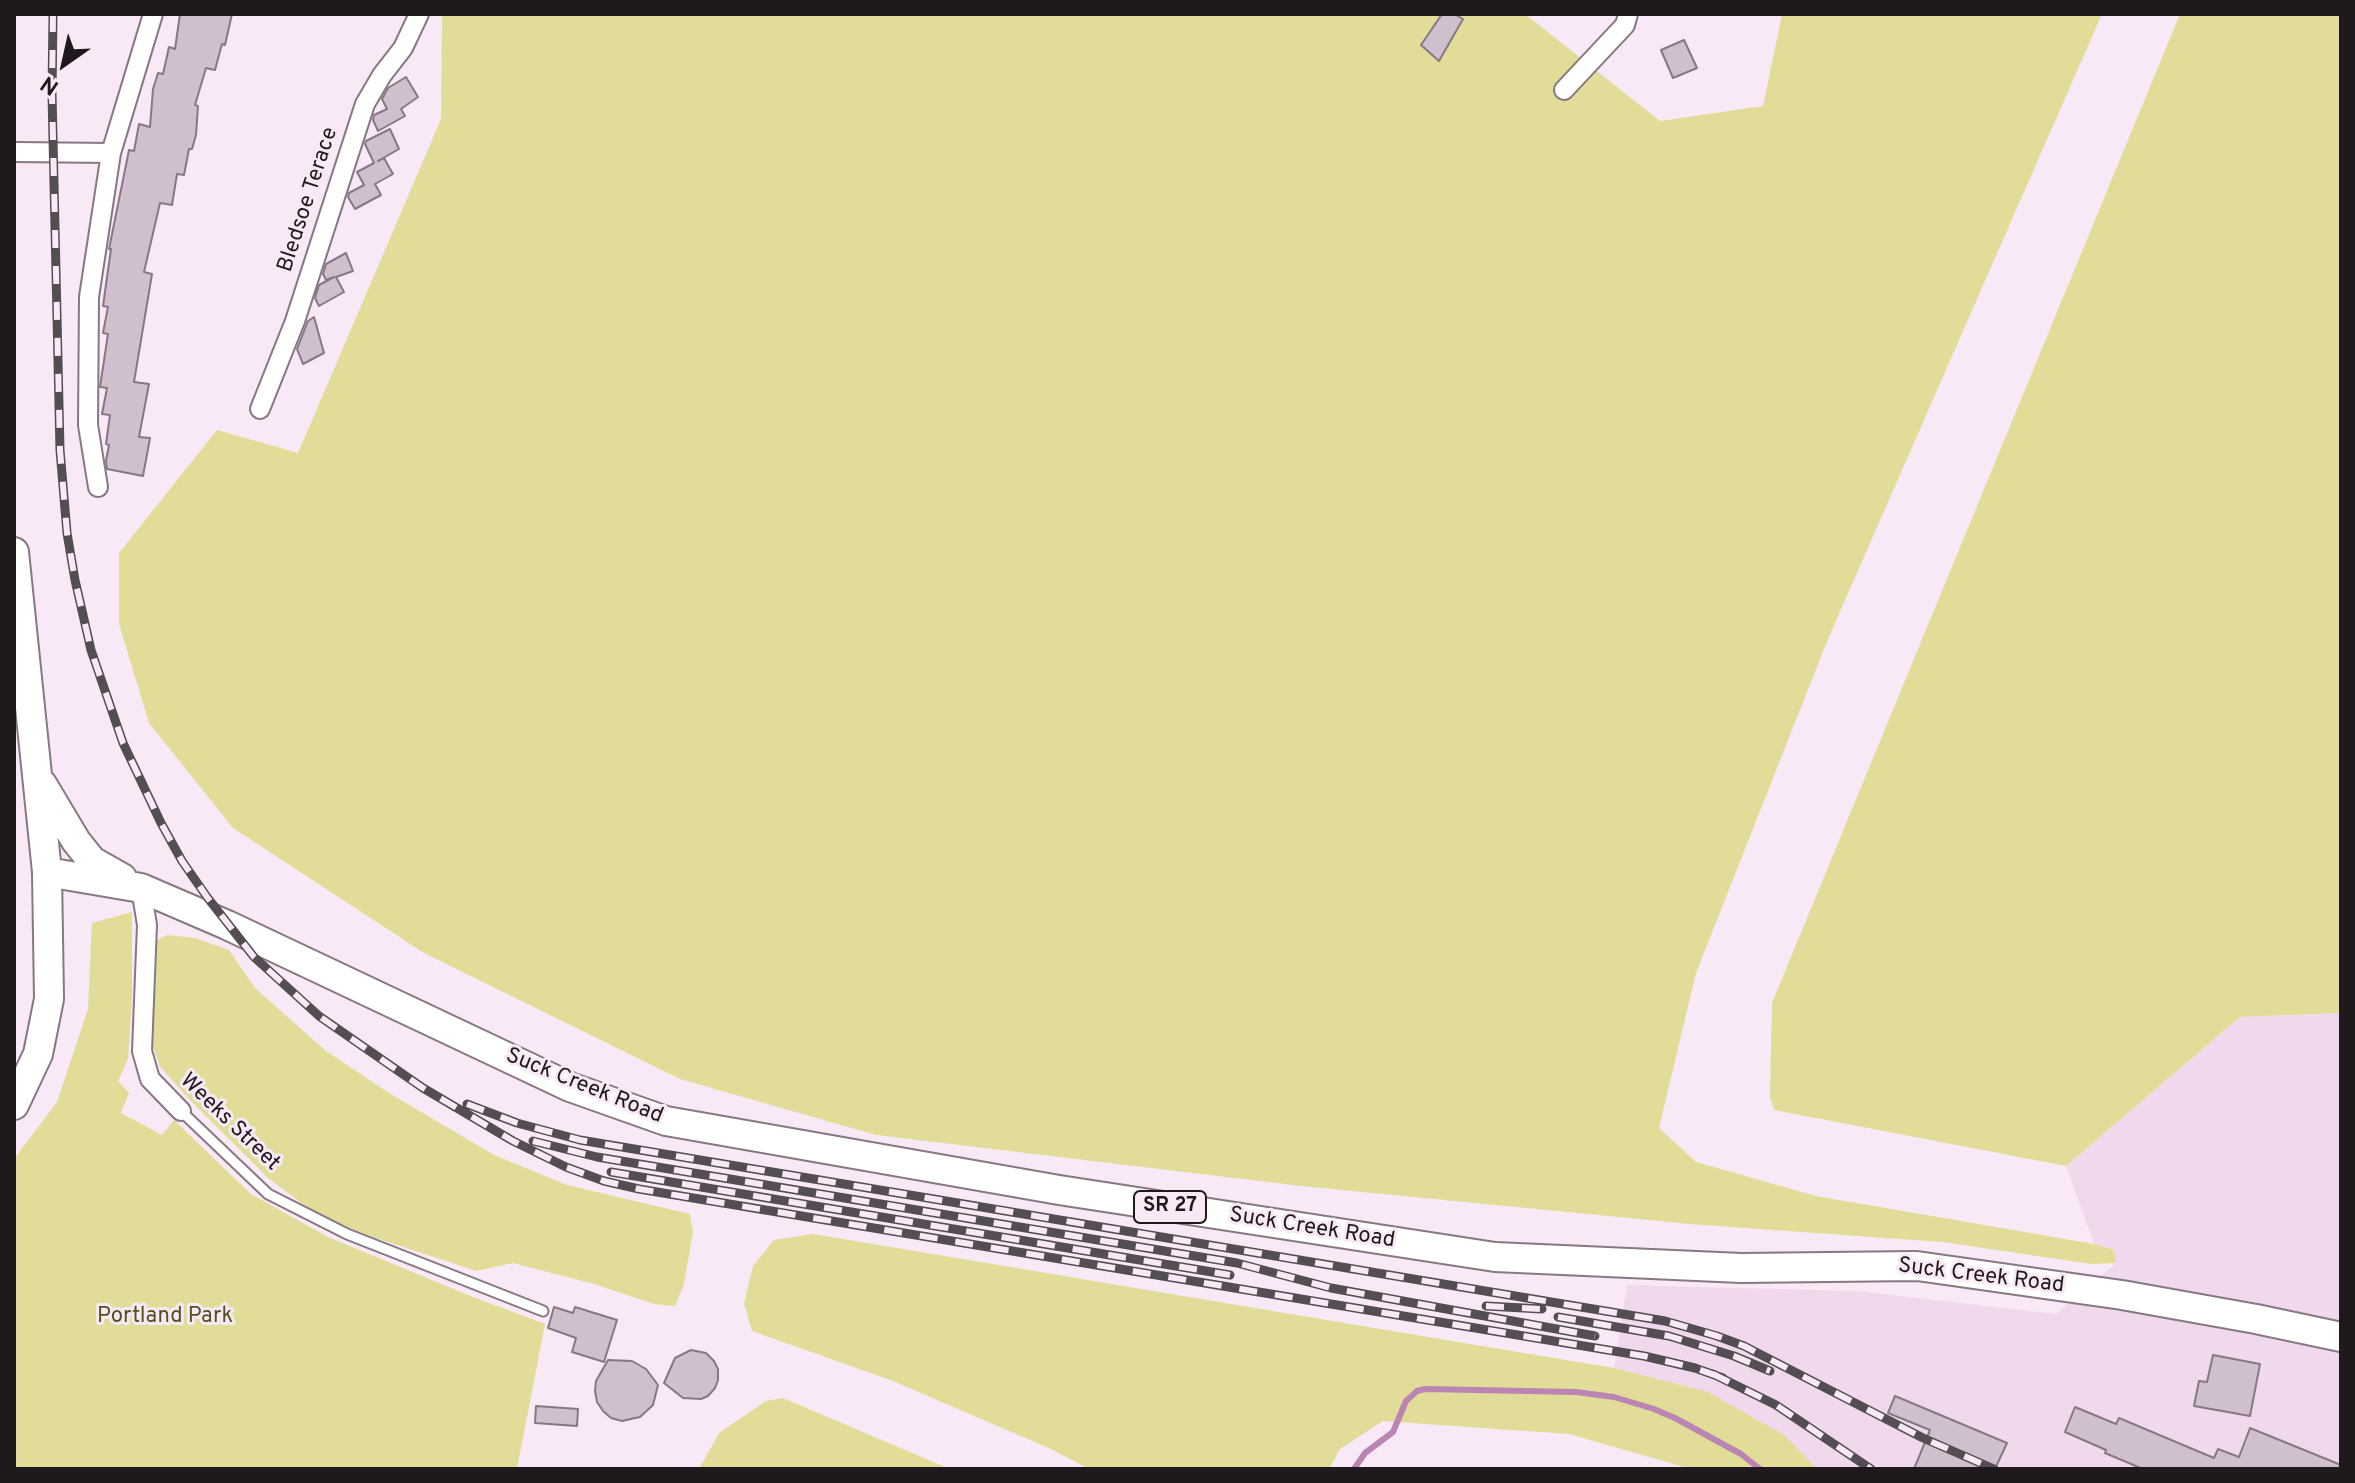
<!DOCTYPE html>
<html>
<head>
<meta charset="utf-8">
<style>
  body { margin:0 }
  #map { position:relative; width:2355px; height:1483px; overflow:hidden; background:#f9e9f6; font-family:Overpass,sans-serif }
  canvas { display:block }
  .frame { position:absolute; inset:0; border:16px solid #1f191e; pointer-events:none }
  .north { position:absolute; left:24px; top:24px; width:80px; height:80px; -webkit-text-stroke:6px #f9e9f6; paint-order:stroke; rotate:214deg; font-size:22px; font-weight:700; line-height:32px; text-align:center; color:#1f191e }
  .north::after { content:''; display:block; margin:auto; width:28px; height:36px; background:#1f191e; clip-path:polygon(50% 0,100% 100%,50% 72%,0 100%) }
</style>
</head>
<body>
<div id="map">
<canvas width="2355" height="1483"></canvas>
<div class="frame"></div>
<div class="north">N</div>
</div>
<script>
const ctx = document.querySelector('canvas').getContext('2d');
ctx.lineJoin = 'round';
function fillPath(path, color) {
  ctx.fillStyle = color;
  ctx.fill(path, 'evenodd');
}
function toPath(rows) {
  const path = new Path2D();
  for (const r of rows) {
    path.moveTo(r[0], r[1]);
    for (let i = 2; i < r.length; i += 2) path.lineTo(r[i], r[i + 1]);
  }
  return path;
}
function strokePath(path, color, width, dash) {
  ctx.strokeStyle = color;
  ctx.lineWidth = width;
  ctx.lineCap = dash ? 'butt' : 'round';
  ctx.setLineDash(dash || []);
  ctx.stroke(path);
}
function drawText(font, color, halo, rows, align = 'center') {
  ctx.font = font + ' Overpass,sans-serif';
  ctx.lineWidth = 6;
  ctx.setLineDash([]);
  ctx.textBaseline = 'middle';
  ctx.strokeStyle = halo;
  ctx.fillStyle = color;
  for (const [text, x, y, turn = 0] of rows) {
    ctx.save();
    ctx.translate(x, y);
    ctx.rotate((+turn || 0) * Math.PI / 180);
    ctx.textAlign = isNaN(turn) ? turn : align;
    if (halo) ctx.strokeText(text, 0, 0);
    ctx.fillText(text, 0, 0);
    ctx.restore();
  }
}
fillPath(toPath([
  [2341,1013,2341,1469,1817,1469,1614,1368,1627,1285,1857,1291,2056,1314,2116,1263,2114,1250,2094,1244,2066,1166,2240,1017]
]), '#f0d9ec');
fillPath(toPath([
  [442,14,1525,14,1660,121,1763,106,1782,14,2102,14,1828,639,1696,973,1659,1128,1696,1162,1816,1196,2094,1244,2114,1250,2116,1263,2091,1264,1943,1242,1690,1224,1301,1186,876,1135,680,1079,424,953,233,828,149,723,119,624,119,553,217,430,298,453,441,119],
  [2180,14,2341,14,2341,1013,2240,1017,2066,1166,1774,1110,1770,1097,1772,1003],
  [132,912,132,998,128,1059,118,1081,129,1093,121,1113,162,1135,174,1120,251,1194,328,1237,473,1297,545,1324,517,1469,14,1469,14,1159,57,1102,88,1009,92,923],
  [167,935,195,938,229,950,255,988,326,1051,389,1093,494,1155,567,1185,690,1214,693,1232,684,1284,675,1306,654,1304,594,1284,513,1263,476,1271,367,1235,316,1214,268,1178,192,1102,160,1067,152,1043,156,967,157,940],
  [813,1234,1614,1368,1708,1392,1784,1435,1817,1469,1691,1469,1569,1434,1383,1421,1340,1449,1329,1469,1089,1469,1051,1449,893,1381,752,1331,744,1304,753,1266,774,1240],
  [783,1398,945,1467,949,1469,699,1469,719,1433,766,1401]
]), '#e1dd98');
strokePath(toPath([
  [1354,1469,1365,1453,1393,1432,1406,1401,1417,1391,1425,1389,1576,1392,1614,1397,1654,1409,1675,1418,1741,1454,1760,1469]
]), '#bb85b3', 6);
const building = toPath([
  [180,14,232,14,225,45,222,44,215,70,206,68,195,105,198,106,196,135,192,149,189,149,184,175,177,174,172,205,160,203,144,272,152,274,134,382,149,384,139,437,150,438,143,476,107,469,106,461,109,445,106,444,110,415,102,414,107,388,100,387,108,334,103,333,108,307,103,306,111,249,109,249,129,150,134,151,139,124,150,127,153,89,158,73,163,74,169,47,175,49,180,14],
  [1442,14,1454,14,1463,19,1439,61,1421,45,1442,14],
  [1684,40,1697,68,1673,78,1661,50,1684,40],
  [406,77,418,97,401,109,405,116,378,131,373,120,374,115,387,109,382,99,388,88,406,77],
  [390,129,399,149,378,161,384,158,393,174,375,184,381,195,355,209,348,197,349,193,364,185,357,172,374,163,365,144,366,141,390,129],
  [346,253,353,271,336,277,344,292,319,306,315,298,319,285,334,277,326,280,323,274,326,264,346,253],
  [314,317,324,353,303,364,297,349,308,321,314,317],
  [554,1307,573,1313,575,1307,617,1320,604,1362,572,1352,576,1338,548,1328,554,1307],
  [691,1350,706,1353,714,1361,718,1369,718,1380,715,1388,708,1396,701,1399,683,1398,664,1383,675,1358,691,1350],
  [2213,1355,2260,1364,2250,1416,2194,1406,2199,1381,2207,1382,2213,1355],
  [608,1360,632,1361,646,1369,658,1385,653,1405,640,1417,622,1421,611,1418,603,1411,597,1402,595,1391,596,1381,608,1360],
  [1895,1396,2007,1443,1995,1469,1914,1469,1930,1430,1888,1413,1895,1396],
  [536,1406,578,1409,577,1426,535,1423,536,1406],
  [2075,1407,2116,1424,2119,1418,2214,1458,2218,1449,2239,1457,2250,1428,2341,1465,2341,1469,2143,1469,2105,1453,2106,1450,2065,1432,2075,1407]
]);
fillPath(building, '#d0c0cd');
strokePath(building, '#867884', 2);
const lane = toPath([
  [181,1111,268,1194,347,1234,543,1311]
]);
const street = toPath([
  [1564,90,1625,25,1628,14],
  [14,152,111,153],
  [260,409,295,321,365,104,382,75,403,48,419,14],
  [98,487,88,425,89,297,111,153,153,14],
  [141,888,147,925,142,1051,150,1079,181,1111]
]);
const primary = toPath([
  [14,552,47,872,49,999,38,1054,14,1105],
  [42,784,76,841,92,861,122,878],
  [47,872,141,888,227,925,570,1087,666,1121,1059,1190,1495,1257,1741,1268,1917,1266,2122,1295,2256,1319,2341,1337]
]);
strokePath(lane, '#877884', 13);
strokePath(street, '#877884', 22);
strokePath(primary, '#877884', 32);
strokePath(lane, '#fff', 9);
strokePath(street, '#fff', 18);
strokePath(primary, '#fff', 28);
const rail = toPath([
  [53,14,52,94,60,450,67,533,75,580,91,650,123,743,161,823,182,861,207,897,254,957,319,1016,423,1088,513,1141,566,1167,604,1181,639,1189,1644,1356,1695,1368,1723,1378],
  [467,1104,517,1123,580,1140,1665,1321,1717,1336,1744,1346,1923,1438,1994,1469],
  [533,1141,597,1157,1237,1263,1331,1288,1595,1336],
  [611,1172,1230,1275],
  [1486,1306,1542,1309],
  [1558,1317,1669,1336,1734,1356,1770,1371],
  [1713,1374,1776,1405,1871,1469]
]);
strokePath(rail, '#554d54', 9);
strokePath(rail, '#f9e9f6', 6, [18]);
for (const [x, y, w] of [
  [1170,1207,72]
]) {
  const box = new Path2D();
  box.roundRect(x - w / 2, y - 16, w, 32, 6);
  ctx.fillStyle = '#f9e9f6';
  ctx.fill(box);
  strokePath(box, '#1f191e', 2);
}
drawText('bold 20px', '#1f191e', null, [
  ["SR 27",1170,1207]
]);
drawText('22px', '#1f191e', '#f9e9f6', [
  ["Bledsoe Terace",309,200,-72],
  ["Suck Creek Road",584,1087,22],
  ["Weeks Street",229,1123,44],
  ["Suck Creek Road",1312,1229,9],
  ["Suck Creek Road",1981,1277,7]
]);
drawText('22px', '#54511b', '#f9e9f6', [
  ["Portland Park",165,1318]
]);
</script>
</body>
</html>
